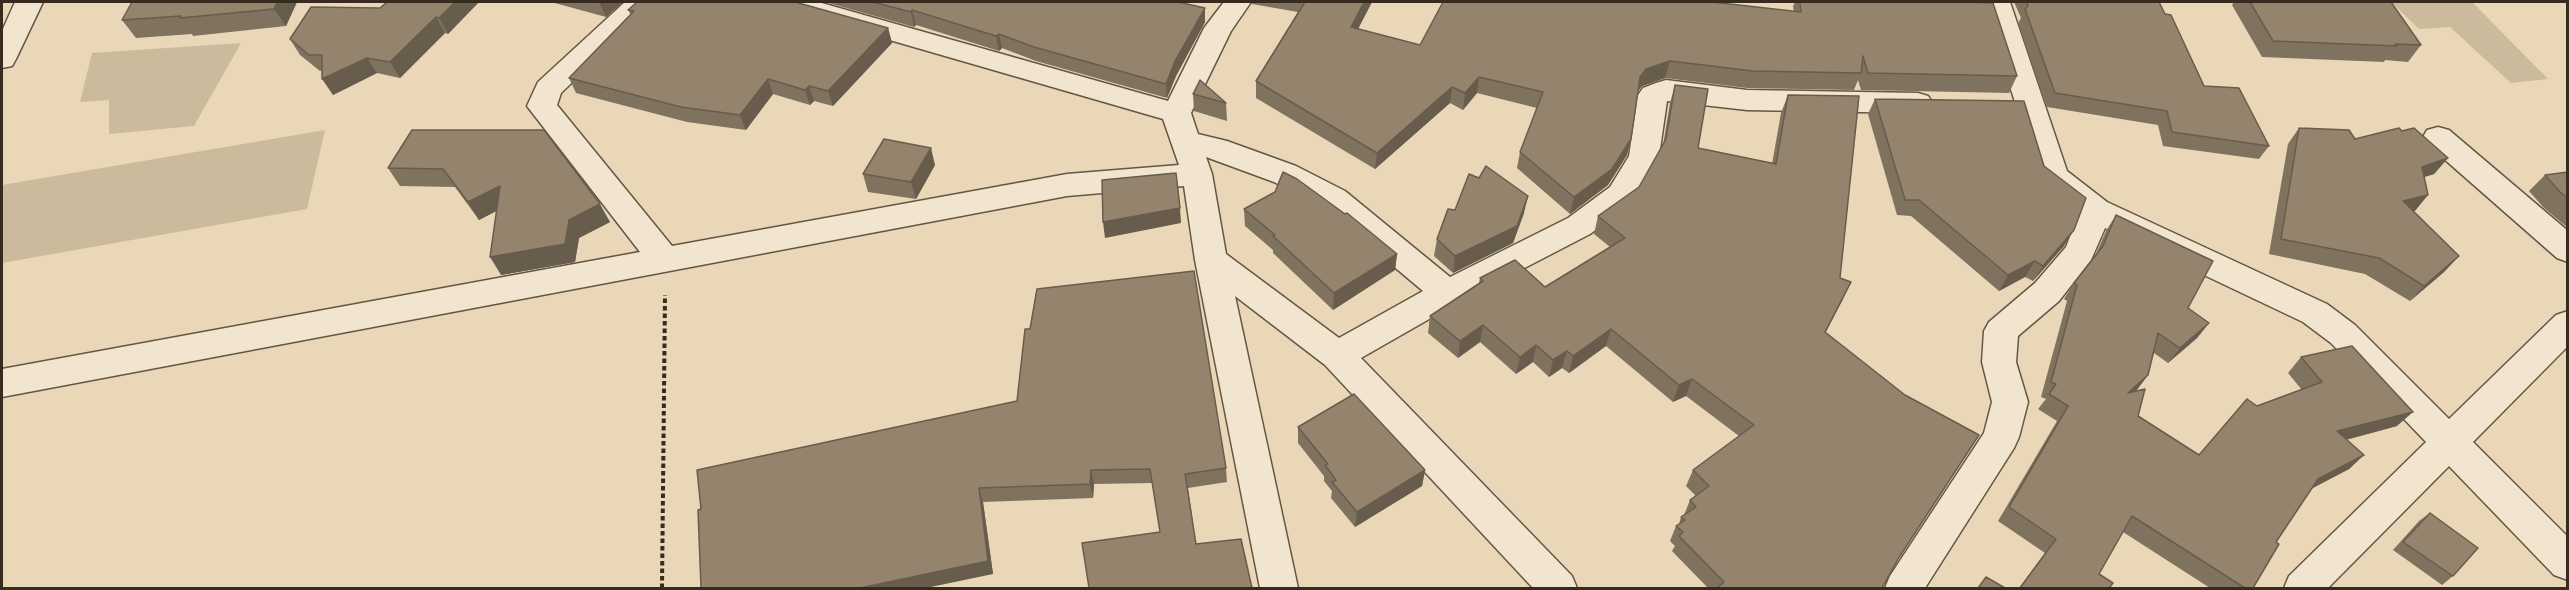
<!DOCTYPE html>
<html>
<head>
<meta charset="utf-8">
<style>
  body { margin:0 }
  #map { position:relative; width:2569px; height:590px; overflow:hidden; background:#ead7b7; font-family:"IM FELL Double Pica",serif }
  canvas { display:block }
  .frame { position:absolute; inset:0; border:3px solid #372b1f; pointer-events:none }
</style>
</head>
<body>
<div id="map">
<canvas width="2569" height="590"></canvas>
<div class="frame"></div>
</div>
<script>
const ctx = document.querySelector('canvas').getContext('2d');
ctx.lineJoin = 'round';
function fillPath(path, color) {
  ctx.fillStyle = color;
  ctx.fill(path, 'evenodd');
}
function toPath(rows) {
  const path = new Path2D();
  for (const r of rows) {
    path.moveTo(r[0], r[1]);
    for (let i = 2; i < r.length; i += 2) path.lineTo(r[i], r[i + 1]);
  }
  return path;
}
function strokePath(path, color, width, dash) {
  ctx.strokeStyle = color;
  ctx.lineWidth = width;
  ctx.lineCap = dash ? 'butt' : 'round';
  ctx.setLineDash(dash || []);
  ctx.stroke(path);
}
fillPath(toPath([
  [2391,2,2472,2,2548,79,2511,83,2450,27,2419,29],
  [241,43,194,126,109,134,109,100,80,102,92,53],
  [325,130,307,209,2,263,2,185]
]), '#ccba9d');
const minor = toPath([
  [15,2,43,2,16,59,12,66,2,68,2,31,15,2],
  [625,2,655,2,561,93,557,105,672,246,1067,174,1179,165,1163,119,779,8,776,2,818,2,1168,101,1204,28,1224,2,1251,2,1231,31,1191,113,1198,134,1227,141,1296,166,1345,191,1450,277,1568,218,1610,187,1629,156,1638,95,1643,88,1656,83,1666,80,1747,90,1918,93,1928,96,1933,103,1928,110,1918,113,1747,110,1667,101,1659,156,1632,203,1590,234,1459,302,1361,358,1572,576,1577,588,1533,588,1325,365,1235,296,1298,588,1260,588,1195,260,1184,186,1067,196,2,397,2,369,640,252,527,106,538,82,625,2],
  [1206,157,1274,182,1323,207,1423,291,1339,338,1226,254,1212,174,1206,157],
  [1983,2,2010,2,2067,171,2107,202,2327,304,2355,325,2449,419,2556,315,2568,311,2568,346,2473,442,2568,537,2568,580,2554,575,2449,466,2328,588,2284,588,2289,576,2426,442,2331,343,2303,322,2105,228,2091,260,2059,301,2018,336,2016,362,2028,402,2019,437,2014,448,1925,588,1885,588,1890,576,1984,433,1992,402,1982,362,1984,331,1989,322,2035,283,2066,247,2079,213,2043,185,2039,177,1983,2],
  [2438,127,2449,130,2568,231,2568,262,2557,258,2427,144,2423,137,2427,130,2438,127]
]);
strokePath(minor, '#645645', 3);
strokePath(toPath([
  [662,588,665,295]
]), '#372b1f', 4, [4.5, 3]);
fillPath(minor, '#f1e5d0');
fillPath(toPath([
  [297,2,286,26,193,36,192,34,136,38,122,20],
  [387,2,479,2,448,34,445,33,400,78,377,73,333,95,322,70,320,71,300,55,290,39,380,8],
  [551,2,623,2,606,17],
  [825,2,1178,2,1205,8,1205,22,1176,76,1167,98,1036,61,1002,48,999,51,916,25,914,27],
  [1252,2,1372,2,1358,29,1420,45,1794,12,1793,6,1795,2,1969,2,2017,76,2009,93,1861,90,1858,80,1854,90,1747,88,1665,78,1642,86,1638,91,1627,155,1608,185,1570,214,1517,168,1520,152,1537,108,1477,93,1463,110,1450,103,1375,169,1256,98,1256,81,1298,12,1252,4],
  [2014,2,2159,2,2165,14,2204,86,2269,146,2259,159,2163,146,2158,125,2047,107,2018,23,2021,18],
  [2234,2,2391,2,2421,45,2408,62,2385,60,2384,62,2262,57,2232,5],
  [628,10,888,28,892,43,833,106,814,101,810,105,773,94,746,130,687,122,576,93,569,78,631,15],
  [1675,85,1698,148,1772,164,1781,113,1788,95,1840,278,1843,299,1825,333,1898,559,1882,588,1708,588,1672,551,1675,546,1670,541,1676,526,1679,524,1681,517,1684,515,1690,500,1696,496,1686,486,1693,470,1739,436,1686,396,1673,402,1606,346,1569,373,1562,368,1549,377,1533,362,1516,374,1480,342,1458,358,1428,333,1430,316,1479,283,1480,278,1545,287,1610,247,1594,234,1598,216,1639,187,1663,145,1670,103],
  [1193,94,1226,103,1227,121,1194,111],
  [1875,99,2064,246,2033,281,2025,277,1999,291,1911,216,1897,215,1868,114],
  [2299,128,2355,139,2402,131,2448,158,2434,174,2424,177,2428,195,2413,211,2459,256,2444,272,2410,301,2365,274,2269,254,2288,144],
  [412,130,610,222,579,238,575,262,501,275,496,211,479,220,455,187,400,186,388,168],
  [935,165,916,199,868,192,863,174],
  [2568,172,2568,228,2544,208,2529,191,2545,175],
  [1244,209,1345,214,1397,254,1395,270,1333,310,1273,253,1273,250,1245,226],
  [1455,210,1524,213,1513,243,1453,273,1434,256,1437,239],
  [2116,215,2188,308,2209,323,2197,338,2168,363,2154,353,2148,375,2135,391,2138,416,2198,455,2257,406,2302,390,2288,373,2301,357,2397,426,2346,440,2364,455,2349,469,2311,489,2276,542,2253,588,2210,588,2123,532,2099,574,2109,588,2019,588,2045,553,1998,521,2057,421,2038,409,2046,399,2041,397,2067,301,2064,299,2074,283,2095,256,2106,231],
  [1298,427,1425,470,1422,486,1355,527,1331,498,1332,491,1324,481,1324,476,1298,443],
  [1226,468,1227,482,1188,488,1196,544,1252,588,1160,532,1152,483,1094,484,1093,498,983,502,993,574,701,509,697,470],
  [2430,513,2453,576,2442,585,2393,550,2419,521]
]), '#7f725f');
fillPath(toPath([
  [277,2,297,2,286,26,274,9],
  [455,2,479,2,448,34,439,18],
  [599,2,623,2,606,17],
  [1364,2,1372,2,1350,44,1351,27],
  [1205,8,1205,22,1176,76,1167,98,1166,84,1175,61],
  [912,10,916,25,914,27,911,12],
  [436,17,445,33,400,78,390,62],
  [888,28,892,43,833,106,828,91],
  [999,34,1002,48,999,51,996,36],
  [367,58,377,73,333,95,322,79],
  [1670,61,1665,78,1642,86,1636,94,1640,77,1646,69],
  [1479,77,1477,93,1463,110,1465,93],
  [768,79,773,94,746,130,740,115],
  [809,86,814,101,810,105,805,90],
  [1452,87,1450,103,1375,169,1377,153],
  [1631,139,1627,155,1608,185,1570,214,1574,197],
  [931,148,935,165,916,199,911,182],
  [2448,158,2434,174,2408,182,2422,167],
  [500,186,510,204,479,220,468,202],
  [2428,195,2415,211,2390,216,2403,201],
  [1528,196,1524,213,1513,243,1453,273,1455,256],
  [600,204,610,222,579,238,575,262,501,275,490,257,569,220],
  [1180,208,1181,223,1105,238,1103,222],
  [2074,230,2064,246,2033,281,2043,266],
  [1397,254,1395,270,1333,310,1334,293],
  [2459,256,2444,272,2410,301,2424,286],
  [2035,261,2025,277,1999,291,2008,275],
  [1851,282,1843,299,1817,349,1825,332],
  [2209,323,2197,338,2168,363,2180,348],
  [1483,325,1480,342,1458,358,1460,341],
  [1611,329,1606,346,1569,373,1573,356],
  [1536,345,1533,362,1516,374,1520,357],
  [1567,351,1562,368,1549,377,1553,360],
  [2148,375,2137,390,2116,408,2128,393],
  [1692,379,1686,396,1673,402,1679,385],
  [2413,412,2397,426,2322,446,2337,431],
  [2364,455,2349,469,2303,493,2318,479],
  [1091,470,1094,484,1093,498,1090,484],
  [1425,470,1422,486,1355,527,1357,512],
  [979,488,983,502,993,574,926,588,860,588]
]), '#685c4d');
const building = toPath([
  [132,2,277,2,274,9,180,18,181,16,122,20,132,2],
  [387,2,455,2,439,18,436,17,390,62,367,58,322,79,322,55,309,55,290,39,311,7,380,8,387,2],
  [637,2,795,2,888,28,828,91,809,86,805,90,768,79,740,115,681,107,569,78,634,11,628,10,637,2],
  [873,2,1178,2,1205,8,1175,61,1166,84,1034,47,999,34,996,36,912,10,911,12,873,2],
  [1305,2,1364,2,1351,27,1420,45,1443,2,1712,2,1801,12,1800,2,1969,2,1993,3,2017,76,1868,73,1863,56,1861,73,1753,71,1670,61,1646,69,1640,77,1631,139,1612,169,1574,197,1520,152,1543,92,1479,77,1465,93,1452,87,1377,153,1256,81,1305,2],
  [2027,2,2159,2,2165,14,2171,15,2204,86,2239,88,2269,146,2172,132,2167,111,2055,93,2025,9,2028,6,2027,2],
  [2250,2,2391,2,2421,45,2395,44,2397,46,2273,41,2250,2],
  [1200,80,1226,103,1193,94,1200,80],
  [1675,85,1708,89,1698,148,1776,164,1788,95,1859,96,1840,278,1851,282,1825,332,1905,395,1979,435,1898,559,1882,588,1717,588,1724,582,1679,536,1683,532,1676,526,1685,520,1681,517,1696,507,1690,500,1709,486,1693,470,1754,425,1692,379,1679,385,1611,329,1573,356,1567,351,1553,360,1536,345,1520,357,1483,325,1460,341,1430,316,1483,281,1480,278,1515,260,1545,287,1625,238,1598,216,1639,187,1666,139,1675,85],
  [1875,99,2024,101,2044,166,2086,198,2074,230,2043,266,2035,261,2008,275,1919,200,1905,200,1875,99],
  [2299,128,2349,130,2355,139,2399,128,2402,131,2414,128,2448,158,2422,167,2428,195,2403,201,2459,256,2424,286,2379,258,2281,239,2299,128],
  [412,130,544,130,600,204,569,220,565,244,490,257,500,186,468,202,443,169,388,168,412,130],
  [884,139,931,148,911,182,863,174,884,139],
  [1486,166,1528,196,1517,226,1455,256,1437,239,1448,209,1455,210,1469,174,1479,178,1486,166],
  [1283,172,1297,179,1345,214,1347,213,1397,254,1334,293,1273,236,1275,235,1244,209,1275,192,1283,172],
  [2568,172,2568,198,2560,192,2545,175,2568,172],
  [1176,173,1180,208,1103,222,1102,180,1176,173],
  [2116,215,2213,261,2188,308,2209,323,2180,348,2158,333,2148,375,2128,393,2145,389,2138,416,2199,455,2247,399,2257,406,2322,382,2301,357,2352,346,2413,412,2337,431,2364,455,2318,479,2276,542,2279,544,2253,588,2245,588,2132,516,2099,574,2113,583,2109,588,2020,588,2056,539,2009,507,2068,406,2049,394,2056,384,2051,382,2077,285,2074,283,2103,246,2116,215],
  [1194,271,1226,468,1185,474,1196,544,1241,539,1252,588,1089,588,1082,543,1160,532,1150,469,1091,470,1090,484,979,488,988,561,860,588,701,588,698,510,701,509,697,470,1017,401,1025,329,1030,329,1037,289,1194,271],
  [1354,394,1425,470,1357,512,1332,482,1336,480,1325,465,1328,464,1298,427,1354,394],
  [2430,513,2478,548,2453,576,2403,542,2430,513],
  [1986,577,2005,588,1978,588,1986,577]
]);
fillPath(building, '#94846e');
strokePath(building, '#685c4d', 1.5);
</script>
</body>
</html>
